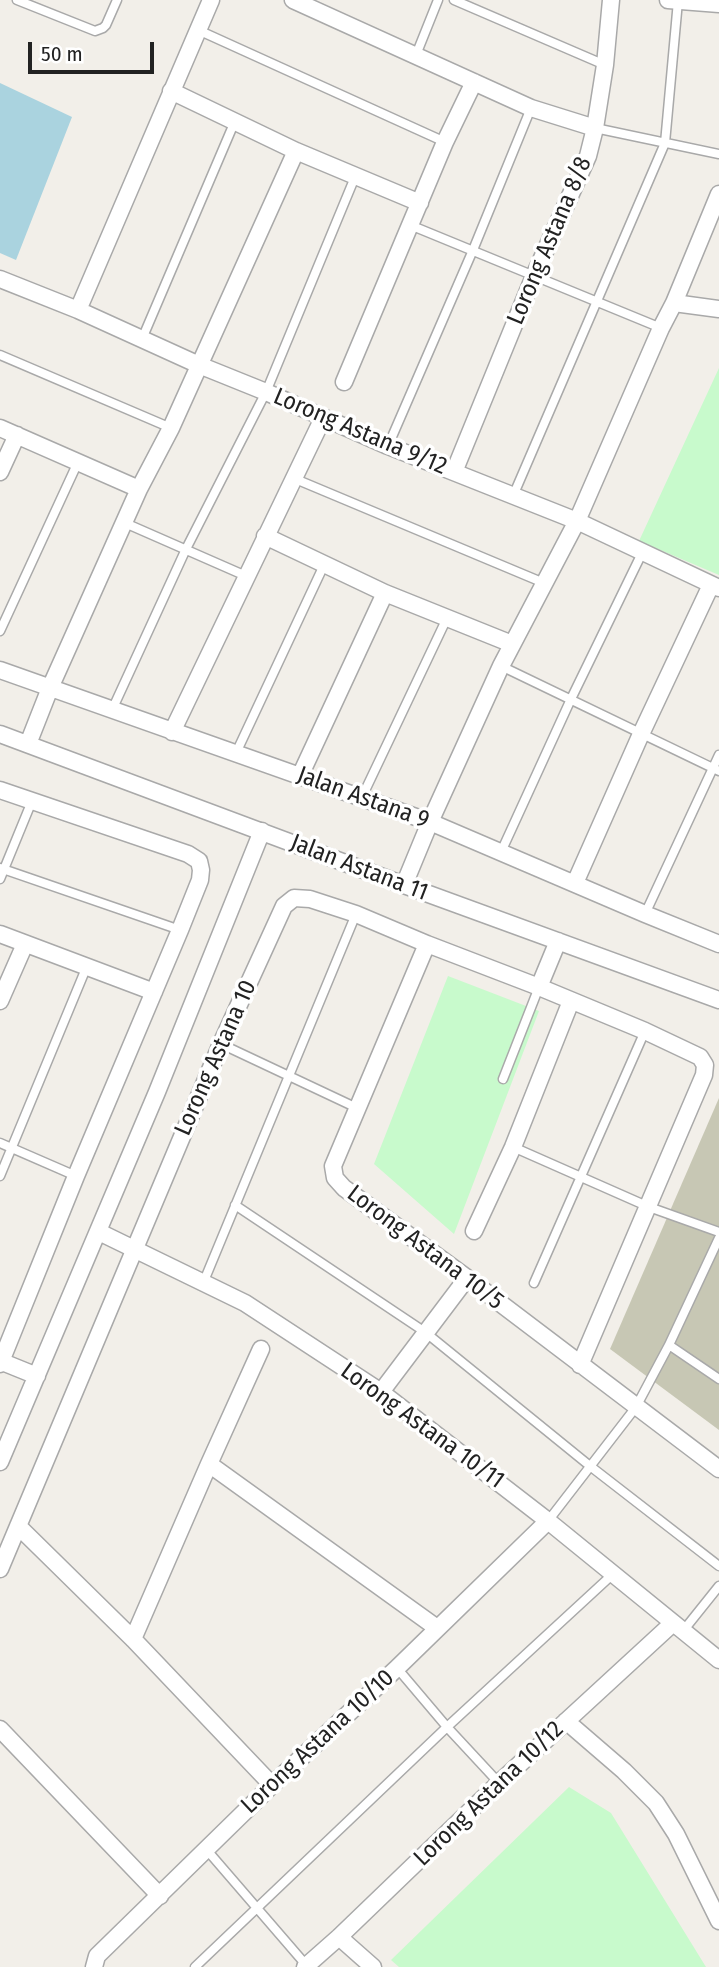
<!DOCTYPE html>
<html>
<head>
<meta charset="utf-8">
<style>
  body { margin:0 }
  #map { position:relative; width:719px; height:1967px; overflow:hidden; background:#f2efe9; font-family:"Fira Sans Condensed",sans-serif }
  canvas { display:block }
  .scale { position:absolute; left:28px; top:42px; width:126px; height:32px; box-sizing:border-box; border:4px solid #222; border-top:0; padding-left:9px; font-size:21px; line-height:24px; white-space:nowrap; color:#222; -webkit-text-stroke:5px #fff; paint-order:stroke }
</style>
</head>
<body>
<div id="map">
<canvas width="719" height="1967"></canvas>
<div class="scale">50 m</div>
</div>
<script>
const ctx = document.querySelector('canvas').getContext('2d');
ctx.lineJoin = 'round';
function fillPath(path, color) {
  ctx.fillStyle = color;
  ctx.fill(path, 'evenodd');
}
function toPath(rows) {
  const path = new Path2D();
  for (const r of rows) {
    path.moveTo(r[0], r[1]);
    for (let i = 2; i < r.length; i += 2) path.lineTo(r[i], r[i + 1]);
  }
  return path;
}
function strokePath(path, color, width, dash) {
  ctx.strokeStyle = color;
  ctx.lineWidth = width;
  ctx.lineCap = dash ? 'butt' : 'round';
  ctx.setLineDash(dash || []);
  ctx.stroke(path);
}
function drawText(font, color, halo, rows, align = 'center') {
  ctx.font = font + ' "Fira Sans Condensed",sans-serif';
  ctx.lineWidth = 7;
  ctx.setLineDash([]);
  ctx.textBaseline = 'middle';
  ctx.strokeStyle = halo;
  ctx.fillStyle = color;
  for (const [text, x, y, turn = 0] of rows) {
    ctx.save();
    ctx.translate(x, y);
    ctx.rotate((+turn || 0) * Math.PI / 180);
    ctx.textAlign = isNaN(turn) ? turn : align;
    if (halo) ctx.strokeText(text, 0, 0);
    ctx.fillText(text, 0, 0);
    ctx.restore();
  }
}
fillPath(toPath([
  [719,1098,719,1430,610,1349]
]), '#c7c7b4');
fillPath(toPath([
  [719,368,719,575,639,541],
  [448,976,539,1011,454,1234,374,1164],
  [569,1787,611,1813,706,1967,399,1967,391,1960]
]), '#c8facc');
fillPath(toPath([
  [0,83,72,117,16,260,0,253]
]), '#aad3df');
const service = toPath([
  [17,0,95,31,103,28,106,25,117,0],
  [454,0,605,65],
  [198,30,445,142],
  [416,55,438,0],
  [595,128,719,154],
  [410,225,661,328],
  [142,339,235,121],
  [0,355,171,428],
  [388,446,473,250,531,108],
  [293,478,544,583],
  [513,496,665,143,678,1],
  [125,523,246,576],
  [0,631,78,462],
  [501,666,719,771],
  [112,710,186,549,266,392,355,177],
  [236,753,324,565],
  [362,797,447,618],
  [501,852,571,699,643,551],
  [0,868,180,930],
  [0,879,32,801],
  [645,914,719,755],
  [221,1044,357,1108],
  [503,1079,539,987],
  [0,1143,76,1176],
  [513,1147,649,1207,719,1232],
  [0,1176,87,966],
  [235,1205,425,1332,590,1466,719,1566],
  [719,1238,669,1345,719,1379],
  [204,1281,356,914],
  [534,1283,645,1031],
  [548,1521,636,1407,669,1345],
  [683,1631,719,1586],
  [397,1668,447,1727,499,1783],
  [206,1849,307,1966],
  [195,1967,447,1727,613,1574]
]);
const minor = toPath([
  [293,0,531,108,595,128],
  [668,0,719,4],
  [171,91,296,151,420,203],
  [0,279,78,310,199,365,266,392,388,446,577,521,719,588],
  [674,303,719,309],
  [78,310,211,0],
  [344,382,445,142,474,82],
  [0,428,139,489],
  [0,472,17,435],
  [454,472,534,276,588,156,595,128,605,65,611,0],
  [265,536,385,593,512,644],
  [0,670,430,822,645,914,719,944],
  [172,732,323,418],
  [0,734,404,885,719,1000],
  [28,744,50,688,139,489,171,428,296,151],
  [300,776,385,593],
  [0,790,188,854,199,861,201,870,200,880,180,930,76,1176,0,1364],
  [575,883,641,734,711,585],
  [404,885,430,822,501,666,577,521,661,328,674,303,719,194],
  [0,934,154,992],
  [427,944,333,1166,335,1178,344,1188,467,1278,719,1469],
  [539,987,558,941],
  [0,1001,25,944],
  [474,1231,513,1147,571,1001],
  [99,1232,245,1303,381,1392,548,1521,719,1660],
  [0,1361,37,1376],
  [381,1392,467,1278],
  [0,1462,157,1092,262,831],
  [209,1464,437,1628],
  [18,1526,133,1639,272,1785],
  [0,1569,221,1044,284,906,294,898,310,899,356,914,427,944,539,987,645,1031,700,1057,705,1065,704,1075,580,1365],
  [133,1639,209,1464,261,1349],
  [566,1721,624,1771,656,1803,676,1834,719,1921],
  [0,1729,160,1896],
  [339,1937,373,1967],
  [94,1967,97,1956,272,1785,397,1668,548,1521],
  [305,1967,339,1937,499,1783,673,1623]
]);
strokePath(service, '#a9a9a9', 11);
strokePath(minor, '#a9a9a9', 19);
strokePath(service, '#fff', 8);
strokePath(minor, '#fff', 16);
drawText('24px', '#222', '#fff', [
  ["Lorong Astana 8/8",550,241,-67],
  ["Lorong Astana 9/12",360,432,23],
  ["Jalan Astana 9",363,798,20],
  ["Jalan Astana 11",359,868,21],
  ["Lorong Astana 10",216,1058,-66],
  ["Lorong Astana 10/5",425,1248,37],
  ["Lorong Astana 10/11",422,1426,36],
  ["Lorong Astana 10/10",318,1742,-43],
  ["Lorong Astana 10/12",489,1794,-44]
]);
</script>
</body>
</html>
